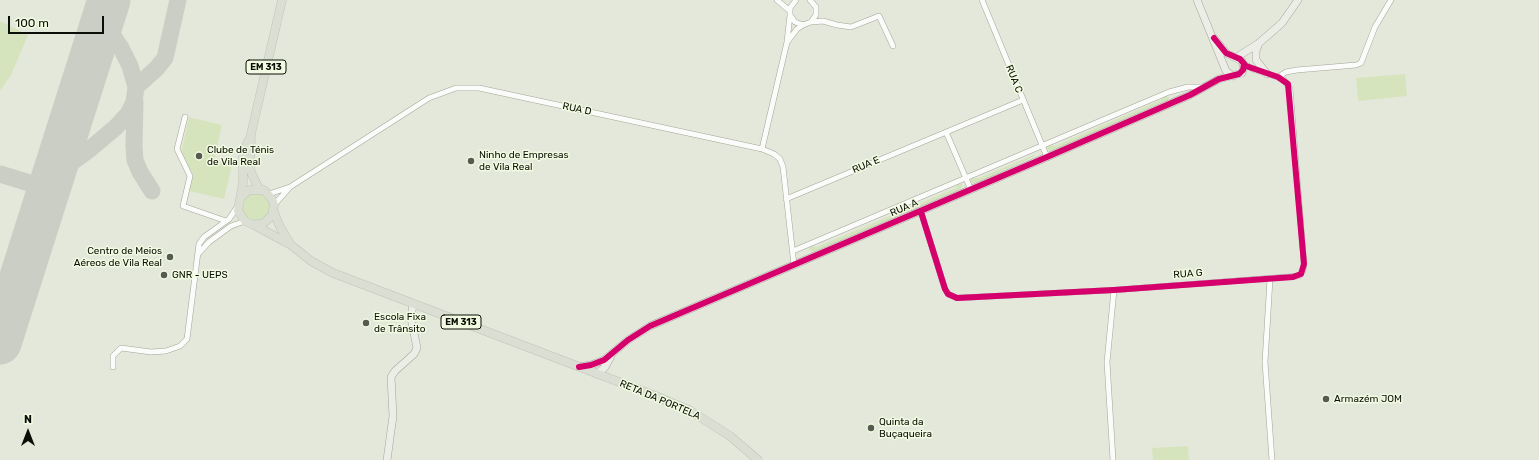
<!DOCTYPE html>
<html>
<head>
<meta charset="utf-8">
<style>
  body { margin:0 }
  #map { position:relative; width:1539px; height:460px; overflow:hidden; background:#e3e8da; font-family:Rubik,sans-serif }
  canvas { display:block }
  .north { position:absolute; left:8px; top:412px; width:40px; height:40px; -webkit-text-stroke:3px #f2fbe1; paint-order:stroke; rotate:0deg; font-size:11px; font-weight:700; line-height:16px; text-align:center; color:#0b0e06 }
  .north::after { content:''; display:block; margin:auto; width:14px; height:18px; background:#0b0e06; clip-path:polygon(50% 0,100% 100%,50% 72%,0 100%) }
  .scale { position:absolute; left:8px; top:16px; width:96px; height:18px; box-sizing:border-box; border:2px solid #0b0e06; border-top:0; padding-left:5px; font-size:12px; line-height:14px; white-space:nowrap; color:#0b0e06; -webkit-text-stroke:3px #f2fbe1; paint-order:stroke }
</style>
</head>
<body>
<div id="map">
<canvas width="1539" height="460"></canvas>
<div class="north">N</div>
<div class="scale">100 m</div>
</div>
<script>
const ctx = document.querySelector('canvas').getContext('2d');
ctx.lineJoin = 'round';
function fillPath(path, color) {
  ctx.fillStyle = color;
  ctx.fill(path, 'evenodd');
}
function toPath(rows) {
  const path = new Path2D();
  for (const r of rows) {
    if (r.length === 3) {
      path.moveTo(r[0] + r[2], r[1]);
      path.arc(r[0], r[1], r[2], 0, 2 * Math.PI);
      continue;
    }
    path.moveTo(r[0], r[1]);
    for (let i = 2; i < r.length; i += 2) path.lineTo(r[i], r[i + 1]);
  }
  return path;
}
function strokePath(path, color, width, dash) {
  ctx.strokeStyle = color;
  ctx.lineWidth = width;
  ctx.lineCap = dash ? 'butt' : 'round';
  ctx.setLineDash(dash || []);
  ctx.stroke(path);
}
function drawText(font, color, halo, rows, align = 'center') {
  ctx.font = font + ' Rubik,sans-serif';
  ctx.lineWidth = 3;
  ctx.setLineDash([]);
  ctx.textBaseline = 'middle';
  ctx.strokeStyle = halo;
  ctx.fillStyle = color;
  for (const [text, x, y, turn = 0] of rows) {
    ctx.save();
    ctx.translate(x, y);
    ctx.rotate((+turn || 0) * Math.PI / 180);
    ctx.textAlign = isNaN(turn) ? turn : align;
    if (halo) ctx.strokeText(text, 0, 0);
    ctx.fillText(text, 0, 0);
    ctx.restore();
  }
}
fillPath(toPath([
  [0,21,28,35,11,75,0,91],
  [1405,74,1407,96,1358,101,1356,78],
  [1167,95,1169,98,1168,101,1162,102,1051,151,1047,149,1048,145,1055,146,1161,100,1163,96],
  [189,117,222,125,214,161,232,165,224,199,189,191,193,174,181,153],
  [1034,155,1035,156,975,184,970,182,971,178,979,178],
  [957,184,962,184,961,189,813,252,809,250,811,246,817,247,956,188],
  [256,207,14],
  [1188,446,1189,460,1153,460,1152,448]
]), '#d6e4bd');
strokePath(toPath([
  [136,87,157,68,165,58,178,0],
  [135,102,134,146,135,160,140,172,152,191],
  [0,174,49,189],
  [54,175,90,149,116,127,128,114,134,102,136,87,130,66,121,48,103,21]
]), '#cacec5', 17);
strokePath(toPath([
  [0,343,109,0]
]), '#cacec5', 43);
const street = toPath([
  [777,0,790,11],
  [796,0,790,8,790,15,795,22,803,25,811,22,816,15,816,7,810,0],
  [982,0,1047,157],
  [811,22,823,21,837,25,851,27,879,16,893,46],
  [788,41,797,29,803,25],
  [1278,77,1286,72,1297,70,1356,65,1361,63,1375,27,1391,0],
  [185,117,177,149,190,176,183,206,226,221],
  [946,132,971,190],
  [762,149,787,42,790,15],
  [269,194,290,187,429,98,456,88,479,88,762,149,774,154,780,159,783,167,794,265],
  [786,199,1023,100],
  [274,205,289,188],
  [921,212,945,289,948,294,957,298,1114,290,1299,276,1303,271,1304,264,1290,89,1283,79,1255,70,1244,64],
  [793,251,1169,92,1188,87,1204,87],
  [198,254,209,242,231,226,245,221],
  [1270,279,1265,362,1272,460],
  [113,367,113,356,121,348,151,352,166,351,180,346,187,339,199,244,204,237,229,219,238,206],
  [1113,460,1107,362,1114,290]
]);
const secondary = toPath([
  [1197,0,1226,71,1233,76],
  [1259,43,1256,51,1256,60,1267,74],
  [1237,57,1259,43,1282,23,1298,0],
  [579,367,591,365,604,360,628,340,650,326,1047,157,1190,95,1219,79,1242,73,1244,67,1242,61,1226,53,1214,38],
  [597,374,605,367,611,356],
  [387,460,393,416,391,377,395,371,414,354,417,348,411,318,413,304]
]);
const primary = toPath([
  [259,189,250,170,251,134,282,0],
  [241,197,249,190,264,190,272,199,274,205,272,215,264,223,254,225,245,221,238,211,243,182,243,156,248,141],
  [273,210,280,227,291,245],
  [254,225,291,245,311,261,333,273,648,393,689,410,730,436,758,460]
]);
strokePath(street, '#a2a59a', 6);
strokePath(secondary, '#a2a59a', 8);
strokePath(primary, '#bfc2bb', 9);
strokePath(street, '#fbfcf9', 5);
strokePath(secondary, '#ecede6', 7);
strokePath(primary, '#dbdfd3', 8);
strokePath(toPath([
  [921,212,945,289,948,294,957,298,1114,290,1293,277,1301,274,1304,264,1288,84,1278,77,1246,66,1240,59,1226,53,1214,38],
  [579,367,591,365,604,360,628,340,650,326,1047,157,1190,95,1219,79,1239,74,1243,70,1244,64]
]), '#d6006c', 6);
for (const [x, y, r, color] of [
  [199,156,4,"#575a50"],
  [471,161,4,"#575a50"],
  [170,257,4,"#575a50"],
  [164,275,4,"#575a50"],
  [366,323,4,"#575a50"],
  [1326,399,4,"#575a50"],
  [871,428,4,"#575a50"]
]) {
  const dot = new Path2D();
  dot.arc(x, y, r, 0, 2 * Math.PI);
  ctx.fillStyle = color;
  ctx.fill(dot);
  strokePath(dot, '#f2fbe1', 1.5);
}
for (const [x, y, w] of [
  [266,67,40],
  [461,322,40]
]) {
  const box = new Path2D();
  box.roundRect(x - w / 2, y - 7, w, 14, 3);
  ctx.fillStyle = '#f2fbe1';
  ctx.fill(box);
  strokePath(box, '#0b0e06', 1);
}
drawText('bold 9px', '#0b0e06', null, [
  ["EM 313",266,67],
  ["EM 313",461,322]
]);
drawText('10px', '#0b0e06', '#f2fbe1', [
  ["RUA C",1014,79,68],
  ["RUA D",577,109,12],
  ["RUA E",866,165,-23],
  ["RUA A",904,208,-23],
  ["RUA G",1188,274,-4],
  ["RETA DA PORTELA",660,400,23]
]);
drawText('10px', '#0b0e06', '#f2fbe1', [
  ["Clube de Ténis",207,150],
  ["de Vila Real",207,162],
  ["Ninho de Empresas",479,155],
  ["de Vila Real",479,167],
  ["Centro de Meios",162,251,"right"],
  ["Aéreos de Vila Real",162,263,"right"],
  ["GNR - UEPS",172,275],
  ["Escola Fixa",374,317],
  ["de Trânsito",374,329],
  ["Armazém JOM",1334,399],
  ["Quinta da",879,422],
  ["Buçaqueira",879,434]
], 'left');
</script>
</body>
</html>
